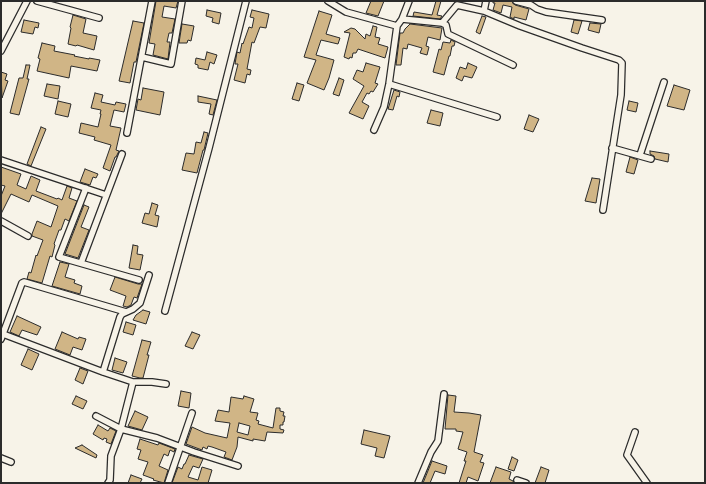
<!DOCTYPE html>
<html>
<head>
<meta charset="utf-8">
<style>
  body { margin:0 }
  #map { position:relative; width:706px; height:484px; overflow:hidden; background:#f7f3e8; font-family:Kalam,sans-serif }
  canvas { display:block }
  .frame { position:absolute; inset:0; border:2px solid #2b2b2b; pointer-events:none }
</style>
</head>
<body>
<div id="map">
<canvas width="706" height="484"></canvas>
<div class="frame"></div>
</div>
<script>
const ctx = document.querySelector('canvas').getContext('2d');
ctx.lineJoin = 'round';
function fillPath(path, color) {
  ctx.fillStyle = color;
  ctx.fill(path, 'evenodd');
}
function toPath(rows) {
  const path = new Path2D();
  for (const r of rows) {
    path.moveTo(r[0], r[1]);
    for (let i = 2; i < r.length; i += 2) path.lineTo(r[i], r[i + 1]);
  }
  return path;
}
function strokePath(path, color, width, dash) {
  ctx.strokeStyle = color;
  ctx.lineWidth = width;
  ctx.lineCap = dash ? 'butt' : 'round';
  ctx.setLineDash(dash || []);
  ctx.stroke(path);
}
const building = toPath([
  [156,1,178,1,176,8,164,6,162,17,175,19,172,33,169,33,167,42,170,42,168,59,153,55,155,44,149,43,156,1],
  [371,1,384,1,378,16,366,13,371,1],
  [436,1,441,1,437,15,442,16,440,19,413,16,414,12,432,15,436,1],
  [493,1,512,1,515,5,529,9,526,20,514,17,514,19,510,17,512,7,503,5,501,13,493,10,495,3,493,3,493,1],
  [207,10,221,13,219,24,212,22,213,18,206,16,207,10],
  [252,10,269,14,266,28,260,27,254,43,252,42,247,69,251,70,250,75,247,74,245,83,234,80,238,64,235,64,237,52,240,53,242,43,243,44,249,27,252,28,254,18,250,17,252,10],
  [319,11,332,15,326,34,340,38,338,44,321,40,316,55,334,60,329,78,324,90,307,83,316,60,304,57,319,11],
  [73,15,86,19,83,33,97,36,94,50,77,45,76,46,68,44,71,28,70,27,73,15],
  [482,16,486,17,480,34,476,32,482,16],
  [24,20,39,23,38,28,35,27,33,34,21,32,24,20],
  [574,20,582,21,578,34,571,32,574,20],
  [133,21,144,23,136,62,134,62,130,83,119,81,133,21],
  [590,23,601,24,599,33,588,30,590,23],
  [182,24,194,26,191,41,188,40,187,43,179,43,182,24],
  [410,24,442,28,440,40,428,37,426,46,429,47,427,55,420,53,422,48,408,44,407,49,403,48,401,65,396,65,400,33,403,33,405,29,410,24],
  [373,26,377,27,375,37,380,38,378,44,388,47,385,58,358,49,356,53,353,53,352,58,350,57,349,59,344,57,350,33,344,32,351,28,355,29,365,39,366,34,370,36,373,26],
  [451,40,455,42,454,46,452,46,450,56,449,56,444,75,433,72,439,49,441,50,443,42,450,43,451,40],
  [42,43,55,46,54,51,75,55,74,56,89,59,89,58,100,60,97,71,71,66,69,78,37,71,40,59,38,58,42,43],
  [207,52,217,55,214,64,210,62,208,70,198,68,198,65,195,64,196,58,205,60,207,52],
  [366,63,380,67,375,83,378,84,373,92,371,91,369,94,367,93,362,102,369,106,363,119,349,113,364,86,353,79,357,70,363,72,366,63],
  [468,63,477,67,472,78,464,76,462,81,456,78,460,67,466,69,468,63],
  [26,65,30,65,27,79,29,79,19,115,10,113,19,78,23,78,26,65],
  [1,72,7,74,5,80,8,81,2,98,1,72],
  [339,78,344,80,339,96,333,94,339,78],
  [297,83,304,85,299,101,292,99,297,83],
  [47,84,60,86,58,99,44,96,47,84],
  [674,85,690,90,684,110,667,106,674,85],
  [143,88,164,92,160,115,136,110,138,99,141,100,143,88],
  [394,90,400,92,399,97,397,96,393,110,388,109,394,90],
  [95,93,103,95,101,102,115,105,116,102,126,104,124,112,114,110,110,126,121,128,116,150,119,151,116,157,115,157,110,171,103,168,111,145,94,140,95,137,79,133,81,123,98,127,101,114,100,114,101,110,91,108,95,93],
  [198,96,217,100,213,115,209,114,211,104,198,102,198,96],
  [58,101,71,104,68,117,55,114,58,101],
  [629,101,638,103,636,112,627,110,629,101],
  [431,110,443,113,440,126,427,123,431,110],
  [529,115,539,119,533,132,524,129,529,115],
  [41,127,46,129,31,166,27,164,41,127],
  [204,132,208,133,204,150,203,150,197,173,182,170,186,153,194,154,196,142,201,143,204,132],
  [650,151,669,154,668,162,655,159,654,156,650,154,650,151],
  [630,157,638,160,634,174,626,172,630,157],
  [1,167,21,174,17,185,26,189,31,176,40,180,36,191,57,199,58,198,62,200,67,186,72,188,69,198,77,201,69,221,65,219,61,230,59,230,54,244,55,245,52,257,50,256,42,283,27,279,29,272,31,273,36,255,37,256,43,240,32,236,32,234,37,221,51,227,58,206,32,195,29,202,11,194,1,214,1,196,5,186,1,185,1,167],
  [85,169,98,174,96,178,93,177,90,185,80,182,85,169],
  [592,178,600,179,596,203,585,201,592,178],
  [152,203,158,205,155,215,159,216,157,227,142,223,145,213,149,214,152,203],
  [84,205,89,207,81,227,89,230,78,258,65,254,84,205],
  [133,245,138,246,137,254,143,255,140,270,129,268,133,245],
  [60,262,69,264,65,277,75,280,74,283,82,286,80,294,52,286,60,262],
  [115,277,138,284,142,284,137,298,134,297,131,305,127,307,123,306,126,296,110,290,115,277],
  [143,310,150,312,146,324,133,320,136,315,143,310],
  [17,316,41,327,37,335,22,330,19,336,10,332,17,316],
  [126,322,136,325,133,335,123,332,126,322],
  [62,332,78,339,79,337,86,339,82,350,73,347,70,355,55,349,62,332],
  [192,332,200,335,193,349,185,346,192,332],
  [142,340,151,342,147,355,149,355,143,378,140,378,132,376,142,340],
  [28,349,39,354,32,370,21,365,28,349],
  [115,358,127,362,123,373,112,370,115,358],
  [80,368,88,371,83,384,75,380,80,368],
  [181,391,191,393,189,408,178,406,181,391],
  [448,395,456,396,454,412,469,413,481,415,474,452,483,455,480,462,484,463,478,481,468,477,466,483,459,483,466,461,464,461,467,452,458,449,463,432,456,431,456,429,445,429,448,395],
  [76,396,87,401,83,409,72,404,76,396],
  [244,396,254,399,250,412,258,413,256,420,259,421,258,424,273,428,276,408,280,408,280,411,284,412,283,416,285,416,284,422,283,422,283,425,280,425,280,429,284,430,283,433,267,432,265,441,253,439,253,441,238,437,237,447,232,460,224,457,226,452,212,447,208,446,207,449,203,447,202,450,186,444,192,427,205,433,227,438,230,423,215,421,218,410,229,412,231,397,243,399,244,396],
  [239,423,250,426,248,435,237,432,239,423],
  [135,411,148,417,142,430,128,426,135,411],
  [98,425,108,431,110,428,116,431,111,444,106,442,107,439,104,438,103,440,93,434,98,425],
  [364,430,390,436,384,458,375,456,377,448,361,444,364,430],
  [140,439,158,445,159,443,175,449,174,452,170,450,168,456,164,454,159,466,168,470,164,483,153,480,154,479,143,475,148,462,138,459,141,450,137,449,140,439],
  [82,445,97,455,96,458,75,448,82,445],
  [189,455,203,459,199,468,193,466,188,477,198,480,202,467,212,470,208,483,172,483,178,467,182,469,184,464,185,464,189,455],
  [512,457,518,460,514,471,508,469,512,457],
  [432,461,447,466,445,474,435,471,430,483,423,483,432,461],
  [496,467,511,472,509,479,513,481,514,483,490,483,496,467],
  [541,467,549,470,545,483,535,483,541,467],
  [131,475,142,479,140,483,128,483,131,475]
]);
fillPath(building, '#d0b586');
strokePath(building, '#2b2b2b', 1);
const street = toPath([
  [37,1,99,18],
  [328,1,346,12,397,26],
  [516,1,531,5,537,9,546,12,602,20],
  [484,11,486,1],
  [402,19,409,1],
  [442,23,446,25,448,34,513,65],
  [1,51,27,1],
  [142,57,171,64,182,1],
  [389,84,497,117],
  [374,130,384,107,389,84,397,26,402,19,442,23,457,5,484,11,520,26,582,48,619,60,622,63,621,95,603,210],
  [127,133,152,1],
  [612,148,651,159],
  [640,155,664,82],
  [1,160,106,195],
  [86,188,59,257,139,280],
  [1,221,28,236],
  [81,263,122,154],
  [165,311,209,148,246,1],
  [3,334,103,372,133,382,121,429,111,456,110,480,108,483],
  [1,339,22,283,24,282,126,312],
  [103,372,120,317,122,314,133,309,140,303,149,275],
  [133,382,152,382,166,384],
  [96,416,121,429,157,438,194,452,238,466],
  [635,432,627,455,647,483],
  [1,458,11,462],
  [517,480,526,483],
  [168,483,192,413],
  [418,483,431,452,438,441,444,394]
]);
strokePath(street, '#2b2b2b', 8);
strokePath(street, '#f7f3e8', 5.5);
</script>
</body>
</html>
